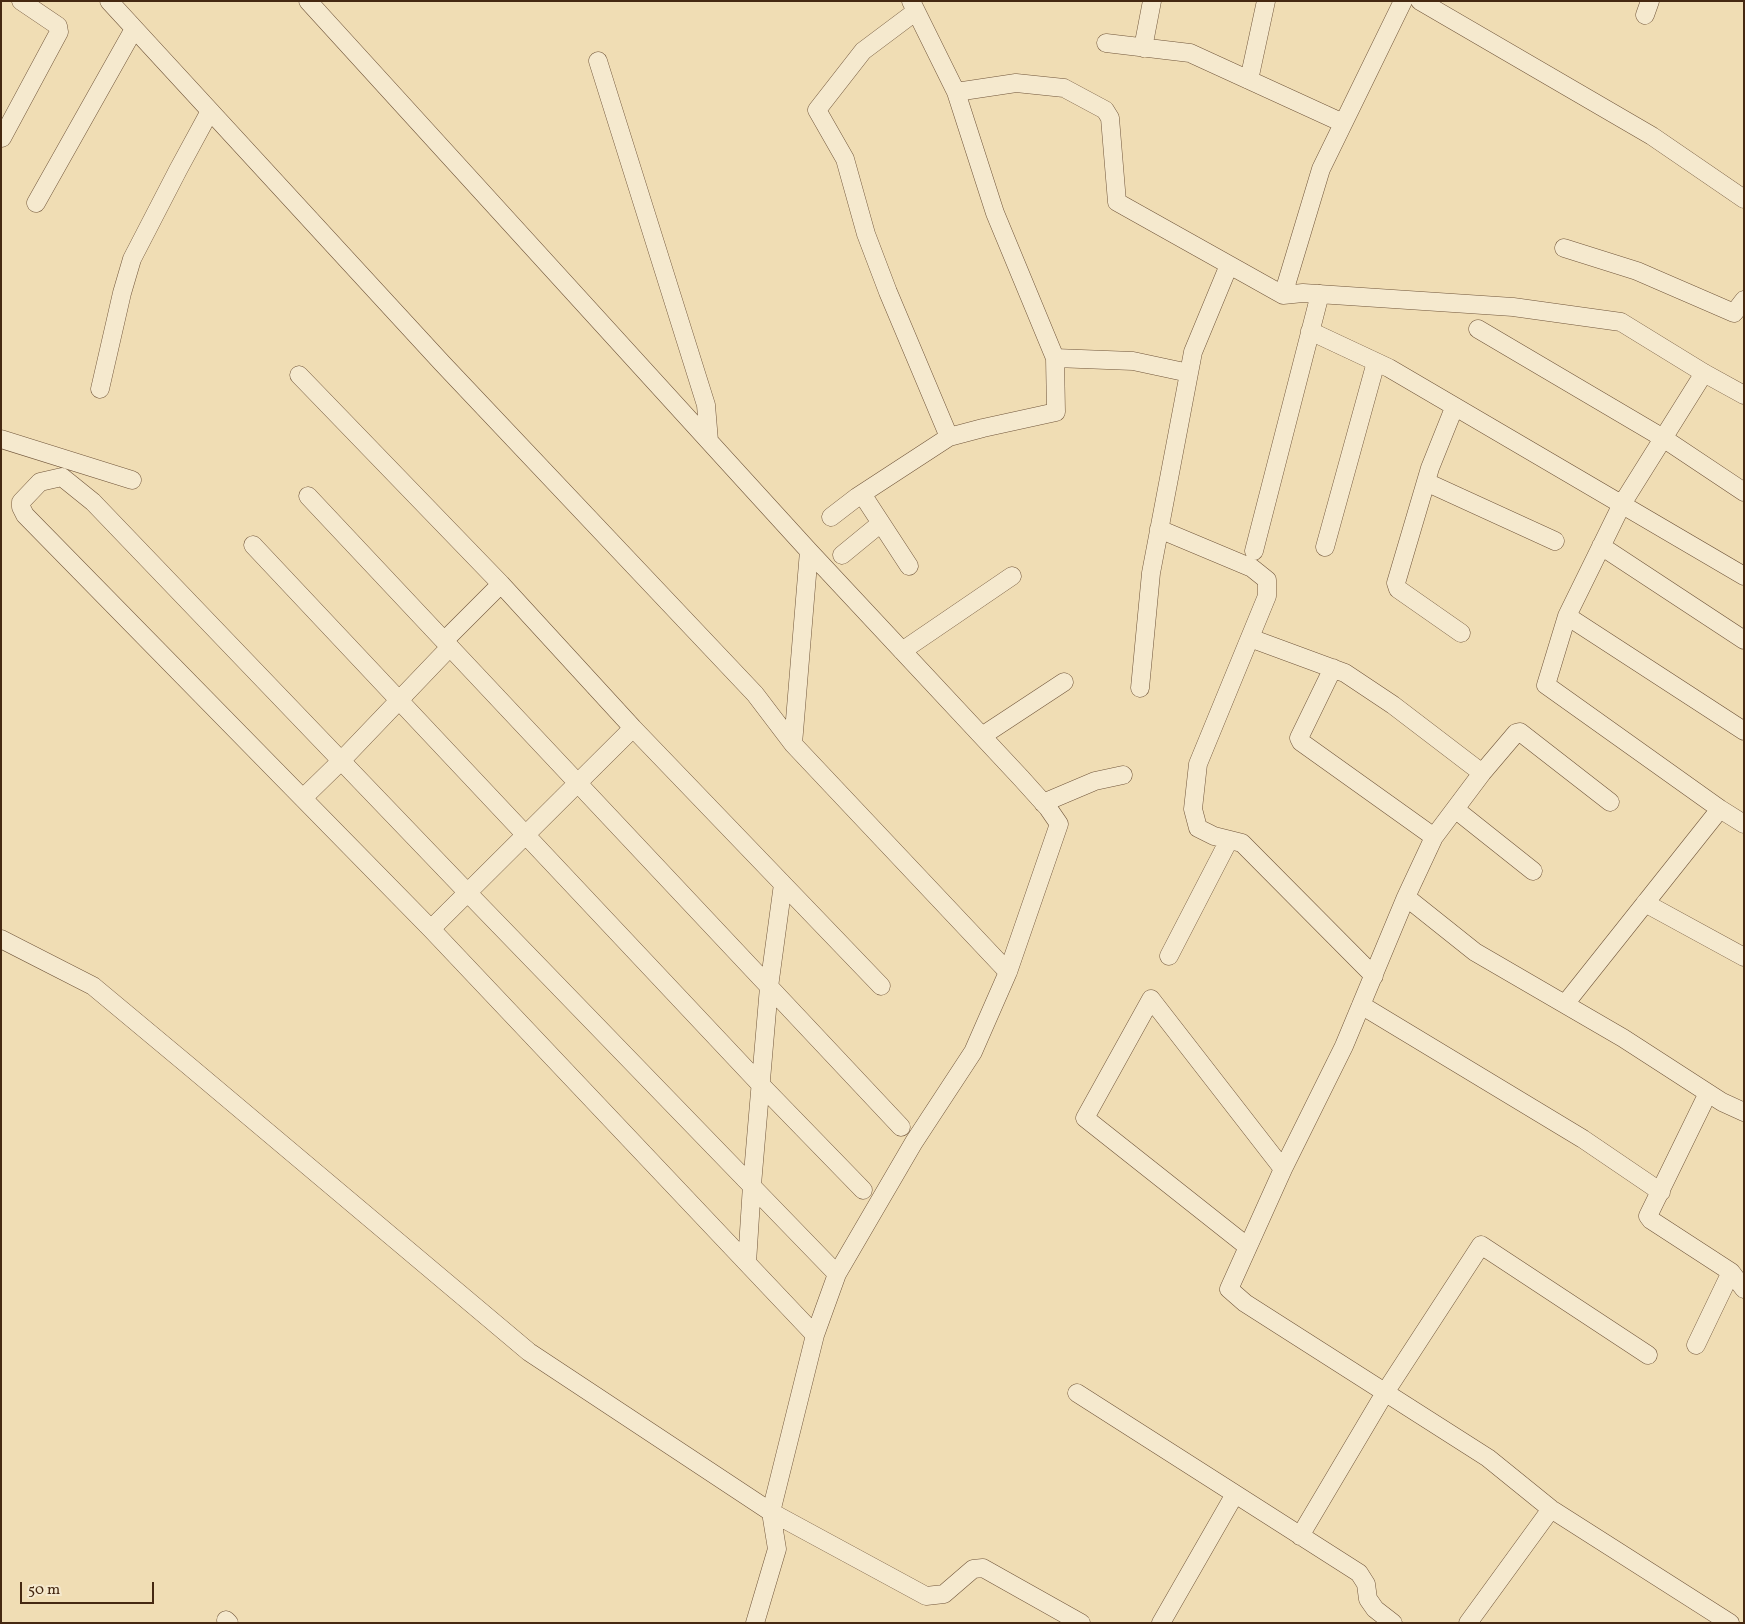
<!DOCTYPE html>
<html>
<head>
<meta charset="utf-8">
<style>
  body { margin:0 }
  #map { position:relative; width:1745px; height:1624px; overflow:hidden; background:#f0ddb4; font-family:Vollkorn,serif }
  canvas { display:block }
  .frame { position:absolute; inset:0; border:2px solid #452811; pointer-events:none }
  .scale { position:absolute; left:20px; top:1582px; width:134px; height:22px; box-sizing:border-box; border:2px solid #452811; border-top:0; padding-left:6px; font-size:15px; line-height:18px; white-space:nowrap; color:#452811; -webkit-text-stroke:4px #f5e9ce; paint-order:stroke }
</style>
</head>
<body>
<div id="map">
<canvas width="1745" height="1624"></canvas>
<div class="frame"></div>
<div class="scale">50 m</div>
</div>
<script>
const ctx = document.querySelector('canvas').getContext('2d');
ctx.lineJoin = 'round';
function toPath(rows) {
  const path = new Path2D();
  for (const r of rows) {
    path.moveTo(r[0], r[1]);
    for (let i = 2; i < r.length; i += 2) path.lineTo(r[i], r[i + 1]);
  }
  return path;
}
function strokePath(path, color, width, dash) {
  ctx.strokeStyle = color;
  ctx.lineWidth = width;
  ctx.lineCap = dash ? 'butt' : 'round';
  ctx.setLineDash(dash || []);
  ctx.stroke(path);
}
const street = toPath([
  [109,1,442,363,755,694,793,744,1008,972],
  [308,1,809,551,1021,778,1048,808,1059,824,1008,972,973,1052,914,1142,837,1274,815,1335,771,1512,777,1549,755,1623],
  [1420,1,1652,136,1744,199],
  [915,12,863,51,817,110,845,159,866,234,888,292,949,437],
  [1645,15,1650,1],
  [1106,43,1190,53,1343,123],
  [1143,48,1152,1],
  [598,61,706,405,709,441],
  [1249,80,1266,1],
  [956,92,1016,83,1064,88,1105,110,1110,118,1117,202,1283,295,1303,293,1513,307,1621,322,1704,373,1744,395],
  [2,138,59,32,58,26,21,1],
  [36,203,134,29],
  [1564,248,1637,271,1734,313,1744,300],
  [1283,295,1321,169,1403,1],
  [1478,329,1663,438,1744,492],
  [1310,331,1389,368,1744,576],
  [1055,358,1133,361,1189,373],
  [1704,373,1622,504,1567,616,1546,685,1720,809,1744,824],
  [299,375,501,584,633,728,881,986],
  [100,389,122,293,132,259,178,170,210,111],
  [1454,408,1430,468,1396,583,1398,589,1461,633],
  [1,439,132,480],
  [1426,482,1555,541],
  [862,494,909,566],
  [308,496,901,1127],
  [831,517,857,497,949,437,983,428,1056,412,1055,358,995,213,956,92,911,1],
  [1159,529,1252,568,1267,580,1267,596,1198,764,1193,809,1198,828,1214,836,1242,843,1374,976],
  [253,545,760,1084,863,1190],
  [1601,546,1744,640],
  [1325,547,1376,362],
  [1254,551,1320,294],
  [842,555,881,523],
  [1567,616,1744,731],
  [1250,638,1345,673,1393,705,1482,773],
  [444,641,501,584],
  [902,651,1012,576],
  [1333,668,1299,738,1301,742,1434,837],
  [1140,688,1151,573,1193,352,1229,265],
  [982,736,1064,682],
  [793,744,809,551],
  [303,798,341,761,450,647],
  [1610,802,1520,732,1516,733,1482,773,1434,837,1406,897,1344,1046,1283,1169,1229,1289,1245,1303,1488,1458,1551,1509,1730,1623],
  [1043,803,1095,781,1123,775],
  [1455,809,1533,871],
  [1406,897,1475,952,1623,1038,1722,1102,1744,1112],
  [1645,903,1744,957],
  [431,929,633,728],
  [1,939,93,986,189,1066,529,1352,771,1512,926,1596,944,1594,973,1569,983,1568,1081,1623],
  [1169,956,1229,840],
  [1565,1004,1720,809],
  [1361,1005,1583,1139,1661,1192],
  [1708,1093,1648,1216,1651,1220,1731,1272,1744,1289],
  [1248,1247,1085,1118,1151,999,1283,1169],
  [747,1263,752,1185,769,987,783,884],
  [815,1335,431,929,25,515,21,507,21,502,40,482,62,477,93,502,468,893,837,1274],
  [1696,1345,1731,1272],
  [1077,1393,1359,1573,1366,1584,1368,1599,1375,1609,1393,1623],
  [1300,1536,1386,1391,1481,1245,1648,1355],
  [226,1620,229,1623],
  [1161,1623,1235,1494],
  [1468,1623,1551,1509]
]);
strokePath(street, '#70553a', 19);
strokePath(street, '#f5e9ce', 18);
</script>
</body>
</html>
